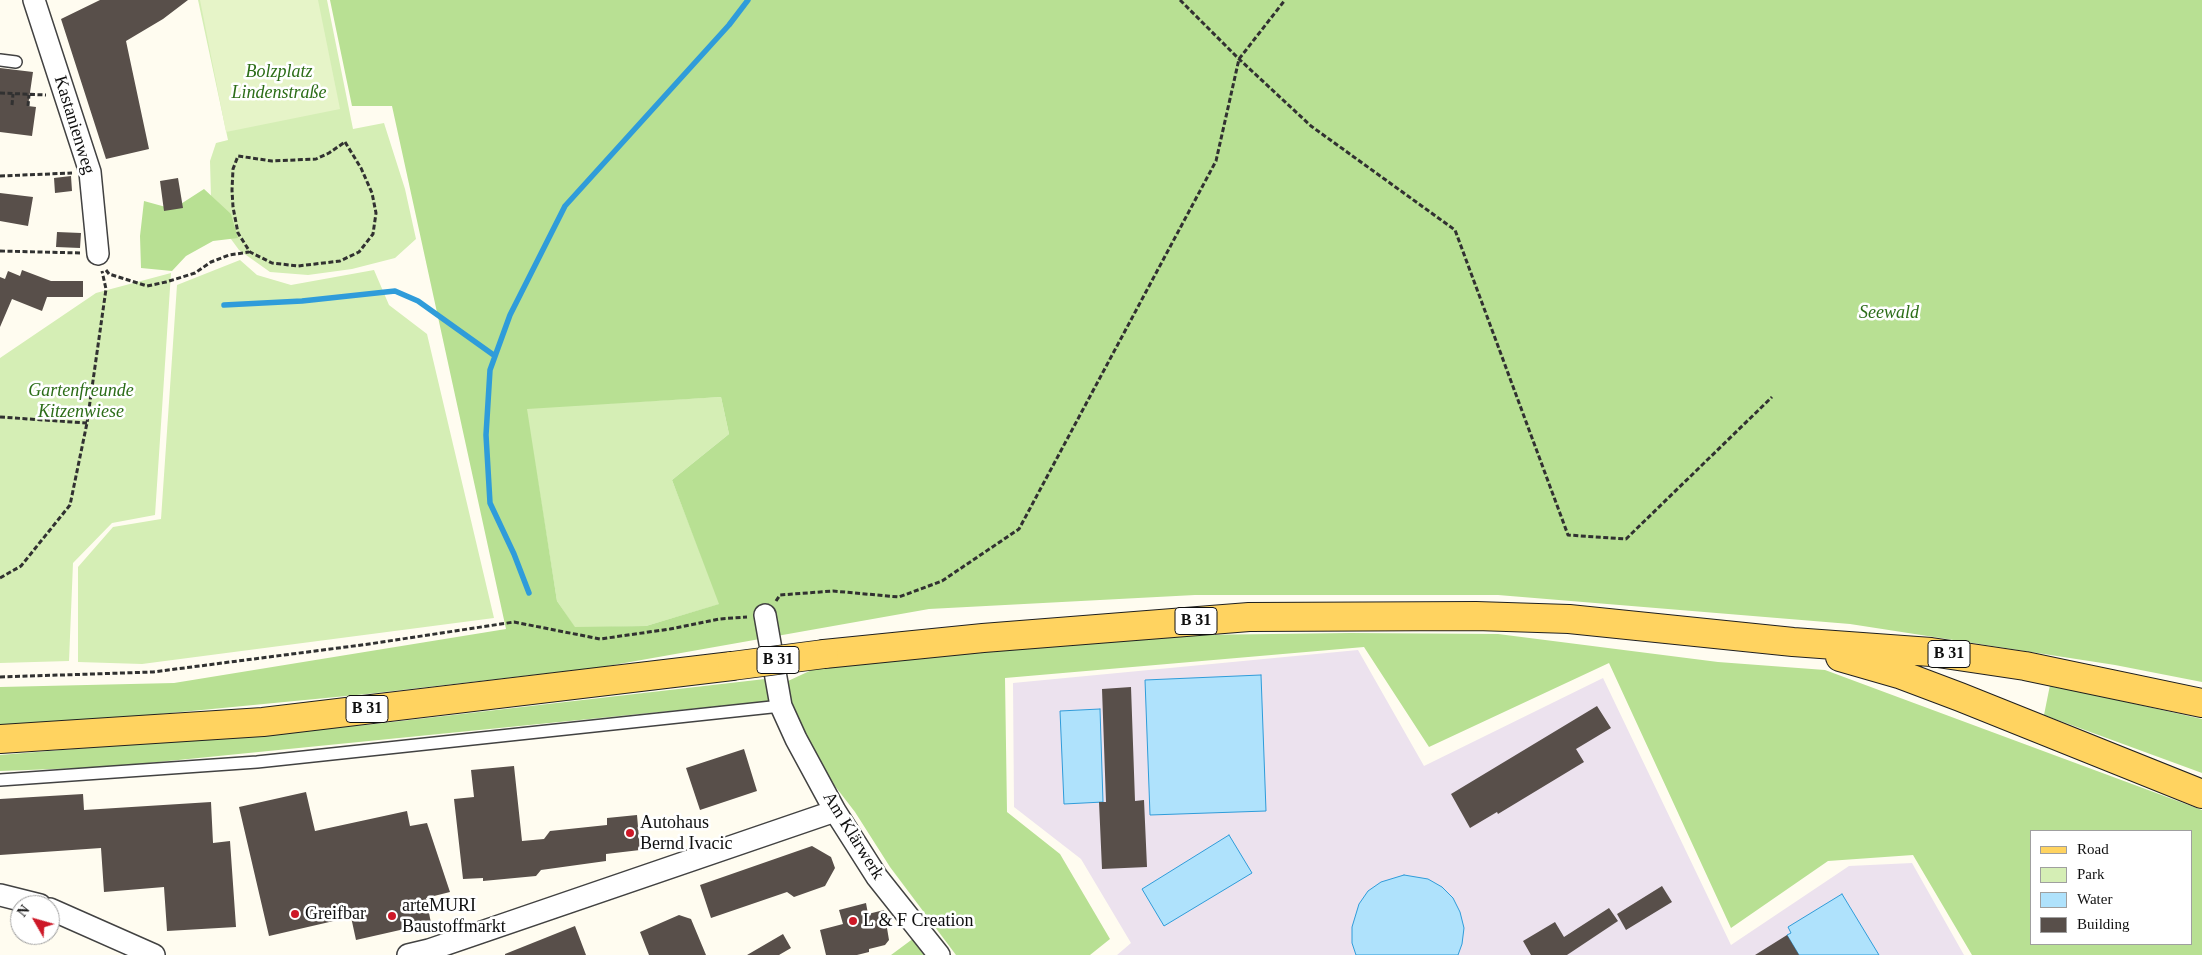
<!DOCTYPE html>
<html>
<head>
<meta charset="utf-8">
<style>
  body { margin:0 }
  #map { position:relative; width:2202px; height:955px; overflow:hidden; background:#fffcf0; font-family:Georgia,serif }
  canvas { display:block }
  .legend { position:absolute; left:2030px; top:830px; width:162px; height:115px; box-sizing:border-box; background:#fff; border:1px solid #9f9f9f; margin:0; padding:6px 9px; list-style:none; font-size:15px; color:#0f0f0f }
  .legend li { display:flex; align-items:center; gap:10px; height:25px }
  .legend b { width:25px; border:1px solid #9f9f9f }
  .north { position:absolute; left:10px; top:895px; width:50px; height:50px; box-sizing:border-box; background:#fff; border:1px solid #9f9f9f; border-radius:50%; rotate:308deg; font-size:14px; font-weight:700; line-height:20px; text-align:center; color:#0f0f0f }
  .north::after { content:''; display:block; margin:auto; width:18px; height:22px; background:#cd1827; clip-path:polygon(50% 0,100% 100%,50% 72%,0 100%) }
</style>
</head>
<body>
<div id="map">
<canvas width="2202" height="955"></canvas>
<ul class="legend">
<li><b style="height:6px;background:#ffd360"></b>Road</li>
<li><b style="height:14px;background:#d5eeb5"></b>Park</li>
<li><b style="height:14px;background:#afe2fc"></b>Water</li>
<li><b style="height:14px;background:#584f4a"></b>Building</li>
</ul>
<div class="north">N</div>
</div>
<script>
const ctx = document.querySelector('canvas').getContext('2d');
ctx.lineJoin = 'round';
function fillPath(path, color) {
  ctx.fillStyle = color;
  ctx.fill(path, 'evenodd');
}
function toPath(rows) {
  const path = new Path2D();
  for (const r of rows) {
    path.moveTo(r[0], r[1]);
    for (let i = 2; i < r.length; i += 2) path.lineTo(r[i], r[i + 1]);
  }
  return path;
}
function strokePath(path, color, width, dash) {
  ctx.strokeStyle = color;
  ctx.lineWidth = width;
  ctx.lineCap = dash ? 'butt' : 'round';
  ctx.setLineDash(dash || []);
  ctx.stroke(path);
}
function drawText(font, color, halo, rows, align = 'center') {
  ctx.font = font + ' Georgia,serif';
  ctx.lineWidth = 5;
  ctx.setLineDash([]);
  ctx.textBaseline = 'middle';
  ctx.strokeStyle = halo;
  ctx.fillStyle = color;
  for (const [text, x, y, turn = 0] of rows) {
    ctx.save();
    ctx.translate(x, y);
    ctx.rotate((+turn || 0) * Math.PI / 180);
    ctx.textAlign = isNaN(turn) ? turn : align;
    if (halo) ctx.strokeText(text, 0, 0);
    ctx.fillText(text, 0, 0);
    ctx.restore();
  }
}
fillPath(toPath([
  [1358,650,1424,766,1603,678,1731,945,1849,866,1912,863,1964,955,1117,955,1131,943,1081,859,1014,807,1013,683]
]), '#ece2ee');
fillPath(toPath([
  [198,0,327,0,353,129,384,123,405,189,416,239,395,258,352,269,308,275,270,272,239,250,228,235,211,198,210,161,216,143,228,140],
  [240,260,257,275,291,285,374,270,389,305,427,334,494,618,142,664,78,662,78,567,113,527,161,519,177,285],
  [171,273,155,515,112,523,73,563,69,661,0,663,0,358,96,293],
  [721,397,729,434,672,480,720,604,646,626,575,628,557,601,526,408]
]), '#d5eeb5');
fillPath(toPath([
  [330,0,2202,0,2202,682,2115,665,1850,624,1498,595,1195,595,929,609,602,667,367,694,119,718,0,726,0,687,174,683,506,629,392,106,352,106],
  [721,397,729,434,672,480,719,604,646,626,575,627,557,601,527,409],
  [204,189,231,214,238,238,213,241,186,256,172,271,141,268,140,236,144,201,173,209],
  [1350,633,1498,634,1718,662,1825,670,2167,797,2202,810,2202,955,1972,955,1913,855,1828,861,1731,928,1609,663,1429,747,1364,647,1005,678,1007,812,1060,854,1110,939,1090,955,956,955,890,867,855,812,804,746,785,702,788,681,816,668,1118,636],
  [2031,831,2191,831,2191,944,2031,944],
  [765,679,770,701,108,767,0,771,0,755,366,725],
  [2050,685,2202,719,2202,773,2044,715],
  [918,935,935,955,891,955]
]), '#b8e093');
fillPath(toPath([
  [200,0,318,0,340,109,226,132]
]), '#e6f4c8');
const water = toPath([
  [1261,675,1266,811,1150,815,1145,680,1261,675],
  [1100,709,1103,802,1064,804,1060,711,1100,709],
  [1229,835,1252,873,1164,926,1142,889,1229,835],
  [1404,875,1428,879,1442,887,1453,898,1460,912,1464,928,1462,944,1458,955,1356,955,1352,943,1352,927,1359,904,1368,891,1381,882,1404,875],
  [1842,894,1879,955,1799,955,1787,935,1791,933,1788,927,1842,894]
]);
fillPath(water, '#afe2fc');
strokePath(water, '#2f9cda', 1);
strokePath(toPath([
  [224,305,302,301,395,291,418,301,495,356],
  [529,593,514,554,490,503,486,435,490,370,510,315,565,206,729,25,748,0]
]), '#2f9cda', 5.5);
fillPath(toPath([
  [100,0,188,0,163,19,126,41,149,149,106,159,61,19],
  [0,68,33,72,28,106,36,107,32,136,0,132],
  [71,176,72,191,55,193,54,178],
  [178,178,183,208,164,211,160,181],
  [0,193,33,197,28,226,0,221],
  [57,232,81,233,80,248,56,247],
  [22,270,51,281,83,281,83,297,47,297,42,311,12,299,0,327,0,277,5,279,8,271,20,276],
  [1131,687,1135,801,1144,800,1147,867,1102,869,1099,802,1106,802,1102,689],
  [1597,706,1611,728,1576,749,1584,762,1498,814,1497,812,1470,828,1451,794],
  [744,749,757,791,700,810,686,768],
  [514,766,522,841,544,839,550,831,607,825,607,818,637,815,640,850,606,854,606,861,541,870,536,876,483,881,483,878,463,879,454,799,474,797,471,770],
  [306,792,315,831,407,811,410,826,427,823,450,892,426,898,431,923,356,940,351,917,269,936,239,807],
  [83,794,84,810,211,802,213,843,230,841,236,927,167,931,164,887,104,892,101,848,0,855,0,799],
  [812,846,831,857,835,868,825,886,794,897,787,892,711,918,700,885],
  [1662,886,1672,902,1626,930,1617,914],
  [866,903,868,914,884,910,889,940,885,945,869,949,869,952,857,955,826,955,820,930,843,924,839,910],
  [1609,908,1618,921,1567,955,1531,955,1523,941,1555,922,1564,937],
  [679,915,691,919,706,955,649,955,640,932],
  [575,926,586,955,505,955,505,954],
  [783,934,791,948,779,955,747,955],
  [1787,935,1799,955,1755,955]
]), '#584f4a');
const service = toPath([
  [0,60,16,62],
  [0,780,257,762,781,706]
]);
const minor = toPath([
  [34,0,90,172,98,254],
  [765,615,781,706,796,739,835,811,877,877,939,955],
  [0,895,40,905],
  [50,909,154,955],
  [408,955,429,950,835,811]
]);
const primary = toPath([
  [824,654,983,638,1249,617,1476,616,1569,619,1793,642,1931,652,2025,666,2202,703],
  [1840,657,1899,674,1960,697,2202,794],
  [0,739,263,722,732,666]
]);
strokePath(service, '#424242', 14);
strokePath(minor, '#424242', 24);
strokePath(primary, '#202020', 30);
strokePath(toPath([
  [1180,0,1239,59,1311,126,1455,230,1568,535,1626,539,1772,397],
  [0,93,46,95],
  [12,105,13,94],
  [28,106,29,95],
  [345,142,361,168,372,193,376,213,373,234,359,252,340,261,298,266,272,263,250,252,238,233,233,207,232,190,233,169,238,156,272,161,316,159,329,153,345,142],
  [0,176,72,173],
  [0,251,80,253],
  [106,270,109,274,147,286,166,282,195,273,211,262,229,255,249,252],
  [0,417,87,423],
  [0,578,21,566,70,505,87,423,106,289,102,271],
  [776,601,780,595,833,591,899,597,942,581,1019,529,1216,161,1239,59,1285,0],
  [0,677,153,672,369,644,514,622,600,639,670,629,719,619,747,617]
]), '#313131', 3, [5, 2.5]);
strokePath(service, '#fff', 11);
strokePath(minor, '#fff', 21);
strokePath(primary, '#ffd360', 28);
const primaryBridge = toPath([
  [732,666,824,654]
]);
strokePath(primaryBridge, '#202020', 30, []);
strokePath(primaryBridge, '#ffd360', 28);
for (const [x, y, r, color] of [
  [630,833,5,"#cd1827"],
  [295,914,5,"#cd1827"],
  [392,916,5,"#cd1827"],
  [853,921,5,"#cd1827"]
]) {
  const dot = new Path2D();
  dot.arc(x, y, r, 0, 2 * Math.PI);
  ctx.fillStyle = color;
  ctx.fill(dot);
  strokePath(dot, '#fff', 2);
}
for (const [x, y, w] of [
  [1196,621,42],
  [1949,654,42],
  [778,660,42],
  [367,709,42]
]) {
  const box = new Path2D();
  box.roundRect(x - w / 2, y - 13.5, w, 27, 4);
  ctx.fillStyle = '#fff';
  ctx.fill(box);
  strokePath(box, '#0f0f0f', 1);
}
drawText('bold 16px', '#0f0f0f', null, [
  ["B 31",1196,621],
  ["B 31",1949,654],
  ["B 31",778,660],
  ["B 31",367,709]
]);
drawText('italic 18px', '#2c6d18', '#fff', [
  ["Bolzplatz",279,72],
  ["Lindenstraße",279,93],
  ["Seewald",1889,313],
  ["Gartenfreunde",81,391],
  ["Kitzenwiese",81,412]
]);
drawText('18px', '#0f0f0f', '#fff', [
  ["Kastanienweg",74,125,73],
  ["Am Klärwerk",853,836,58]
]);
drawText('18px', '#0f0f0f', '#fff', [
  ["Autohaus",640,823],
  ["Bernd Ivacic",640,844],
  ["arteMURI",402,906],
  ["Baustoffmarkt",402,927],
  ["Greifbar",305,914],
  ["L & F Creation",863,921]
], 'left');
</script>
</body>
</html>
